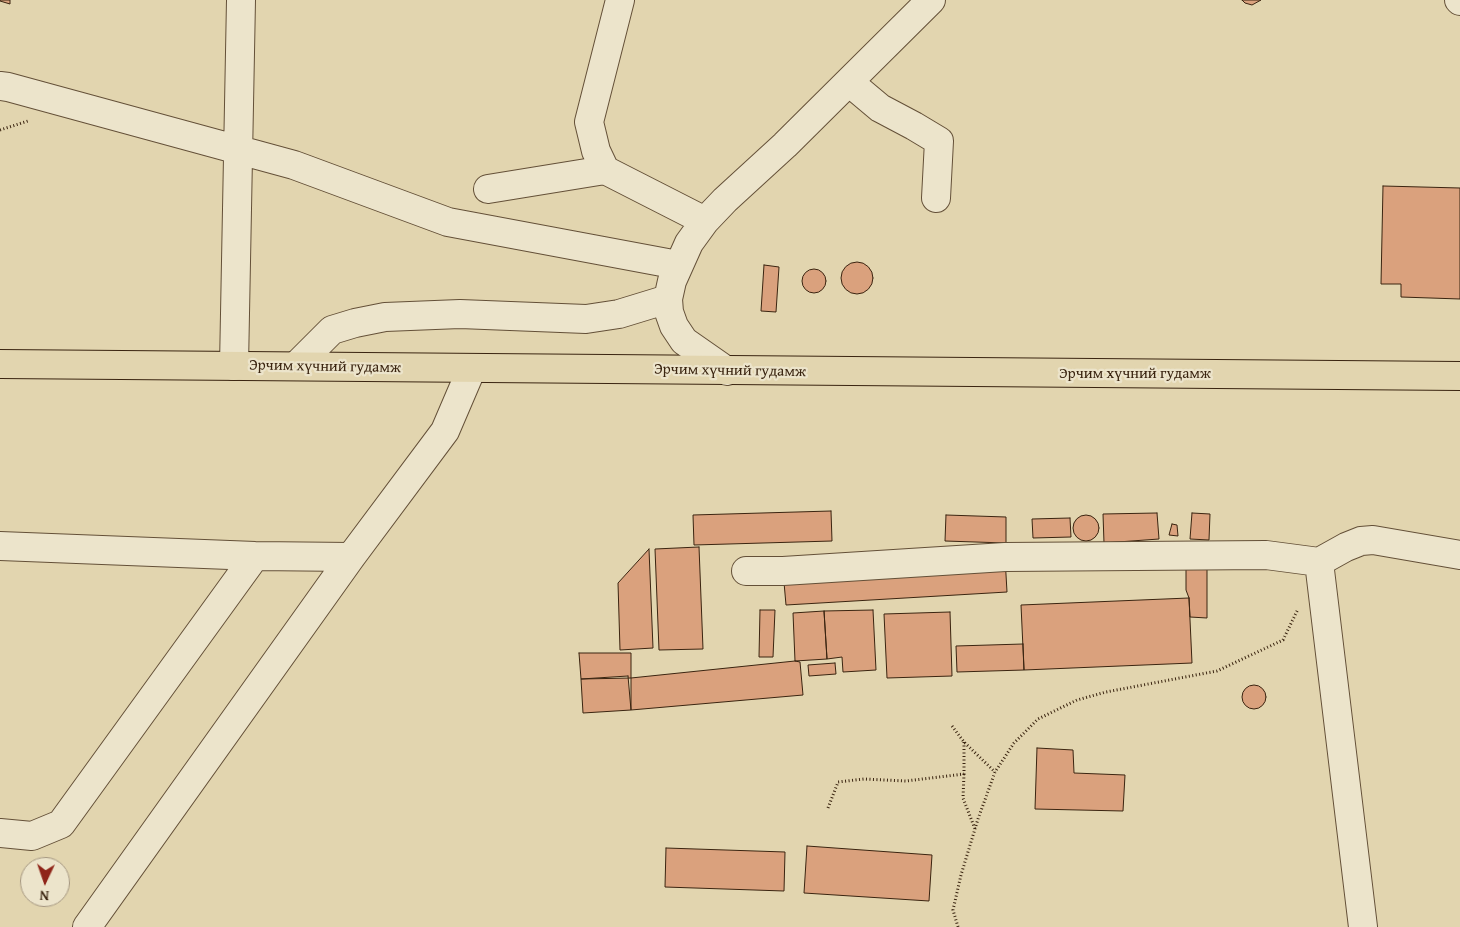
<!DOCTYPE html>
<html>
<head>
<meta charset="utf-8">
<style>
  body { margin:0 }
  #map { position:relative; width:1460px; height:927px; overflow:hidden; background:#e2d5af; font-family:"Gentium Book Plus",serif }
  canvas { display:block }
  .north { position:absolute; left:20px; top:857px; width:50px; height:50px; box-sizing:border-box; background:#ece4cb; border:1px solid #a59780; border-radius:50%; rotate:183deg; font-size:14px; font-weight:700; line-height:20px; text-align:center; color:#3a2410 }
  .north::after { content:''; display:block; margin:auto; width:18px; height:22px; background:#8f2418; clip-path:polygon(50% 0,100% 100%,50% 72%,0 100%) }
</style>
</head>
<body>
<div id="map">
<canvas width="1460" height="927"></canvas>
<div class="north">N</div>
</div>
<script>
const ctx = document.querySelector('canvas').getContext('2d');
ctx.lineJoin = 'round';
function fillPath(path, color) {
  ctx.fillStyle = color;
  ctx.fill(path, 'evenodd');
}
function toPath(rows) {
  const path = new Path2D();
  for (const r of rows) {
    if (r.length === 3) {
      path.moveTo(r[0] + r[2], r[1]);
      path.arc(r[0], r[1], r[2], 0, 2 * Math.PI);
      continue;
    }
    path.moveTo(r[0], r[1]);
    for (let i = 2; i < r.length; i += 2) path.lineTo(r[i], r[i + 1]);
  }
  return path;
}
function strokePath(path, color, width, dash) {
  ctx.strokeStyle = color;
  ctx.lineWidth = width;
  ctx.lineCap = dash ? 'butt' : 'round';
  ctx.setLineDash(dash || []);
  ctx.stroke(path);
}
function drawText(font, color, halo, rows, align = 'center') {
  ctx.font = font + ' "Gentium Book Plus",serif';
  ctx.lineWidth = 4.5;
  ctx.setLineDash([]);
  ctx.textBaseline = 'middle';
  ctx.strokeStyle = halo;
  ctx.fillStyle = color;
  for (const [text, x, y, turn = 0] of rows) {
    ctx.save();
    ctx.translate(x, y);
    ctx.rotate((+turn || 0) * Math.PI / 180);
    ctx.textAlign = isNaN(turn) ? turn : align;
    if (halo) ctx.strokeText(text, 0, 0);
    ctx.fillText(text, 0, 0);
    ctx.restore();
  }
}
const building = toPath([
  [0,0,10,0,10,4,0,1,0,0],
  [1242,0,1261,0,1252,5,1245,3,1242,0],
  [1383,186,1460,188,1460,299,1401,297,1401,284,1381,284,1383,186],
  [857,278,16],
  [764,265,779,267,776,312,761,311,764,265],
  [814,281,12],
  [831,511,832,541,694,545,693,515,831,511],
  [1157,513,1159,539,1104,543,1103,514,1157,513],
  [1192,513,1210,514,1209,540,1190,539,1192,513],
  [946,515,1006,517,1006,543,945,541,946,515],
  [1086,528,13],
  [1070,518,1071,537,1033,538,1032,519,1070,518],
  [1172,524,1177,525,1178,536,1169,535,1172,524],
  [699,547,703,649,659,650,655,549,699,547],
  [649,549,653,648,620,650,618,583,649,549],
  [1005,557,1007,592,786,605,783,571,1005,557],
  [1186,558,1207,560,1207,618,1190,617,1189,598,1186,590,1186,558],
  [1189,598,1192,663,1024,670,1021,605,1189,598],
  [760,610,775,610,773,657,759,657,760,610],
  [873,610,876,670,843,672,842,657,827,659,824,611,873,610],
  [824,611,827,659,795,661,793,613,824,611],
  [950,612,952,676,887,678,884,614,950,612],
  [1023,644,1024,670,957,672,956,646,1023,644],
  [579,653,631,653,631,678,581,679,579,653],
  [795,661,800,662,803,695,631,710,631,678,795,661],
  [835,663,836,674,809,676,808,665,835,663],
  [628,676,631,710,583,713,581,679,628,676],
  [1254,697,12],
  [1037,748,1073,750,1074,773,1125,775,1123,811,1035,809,1037,748],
  [807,846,932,855,929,901,804,893,807,846],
  [666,848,785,852,784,891,665,887,666,848]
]);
fillPath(building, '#daa17d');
strokePath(building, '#3a2410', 1);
const minor = toPath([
  [620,0,589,122,596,151,605,170,705,221],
  [1459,0,1460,1],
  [849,82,880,108,914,126,939,141,936,198],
  [0,86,8,87,294,165,448,222,678,265],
  [488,189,605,170],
  [234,366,241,0],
  [296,366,332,330,355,323,385,317,460,314,586,319,619,314,668,299],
  [727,371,684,341,674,326,669,312,668,299,672,281,689,243,705,221,725,200,785,145,931,0],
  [0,546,255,556,351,557],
  [1319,562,1363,927],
  [746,571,783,571,1005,557,1266,555,1319,562,1346,547,1361,541,1373,540,1460,555],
  [0,833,32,836,61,824,255,556],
  [87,927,351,557,445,431,472,368]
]);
const major = toPath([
  [0,364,1460,376]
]);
strokePath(minor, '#645038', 30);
strokePath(major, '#3a2410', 30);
strokePath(toPath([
  [0,130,28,121],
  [952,726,964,742,995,772],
  [964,774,963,798,975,829],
  [828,808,838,782,864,779,906,781,964,774,964,742],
  [958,927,953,910,961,875,978,819,995,772,1014,743,1038,719,1077,700,1106,692,1217,671,1283,640,1298,609]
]), '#3a2410', 3, [1, 2.5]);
strokePath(minor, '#ece4cb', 28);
strokePath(major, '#e2d5af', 28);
drawText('15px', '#3a2410', '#ece4cb', [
  ["Эрчим хүчний гудамж",325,367,1],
  ["Эрчим хүчний гудамж",730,371,1],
  ["Эрчим хүчний гудамж",1135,374]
]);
</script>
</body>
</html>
